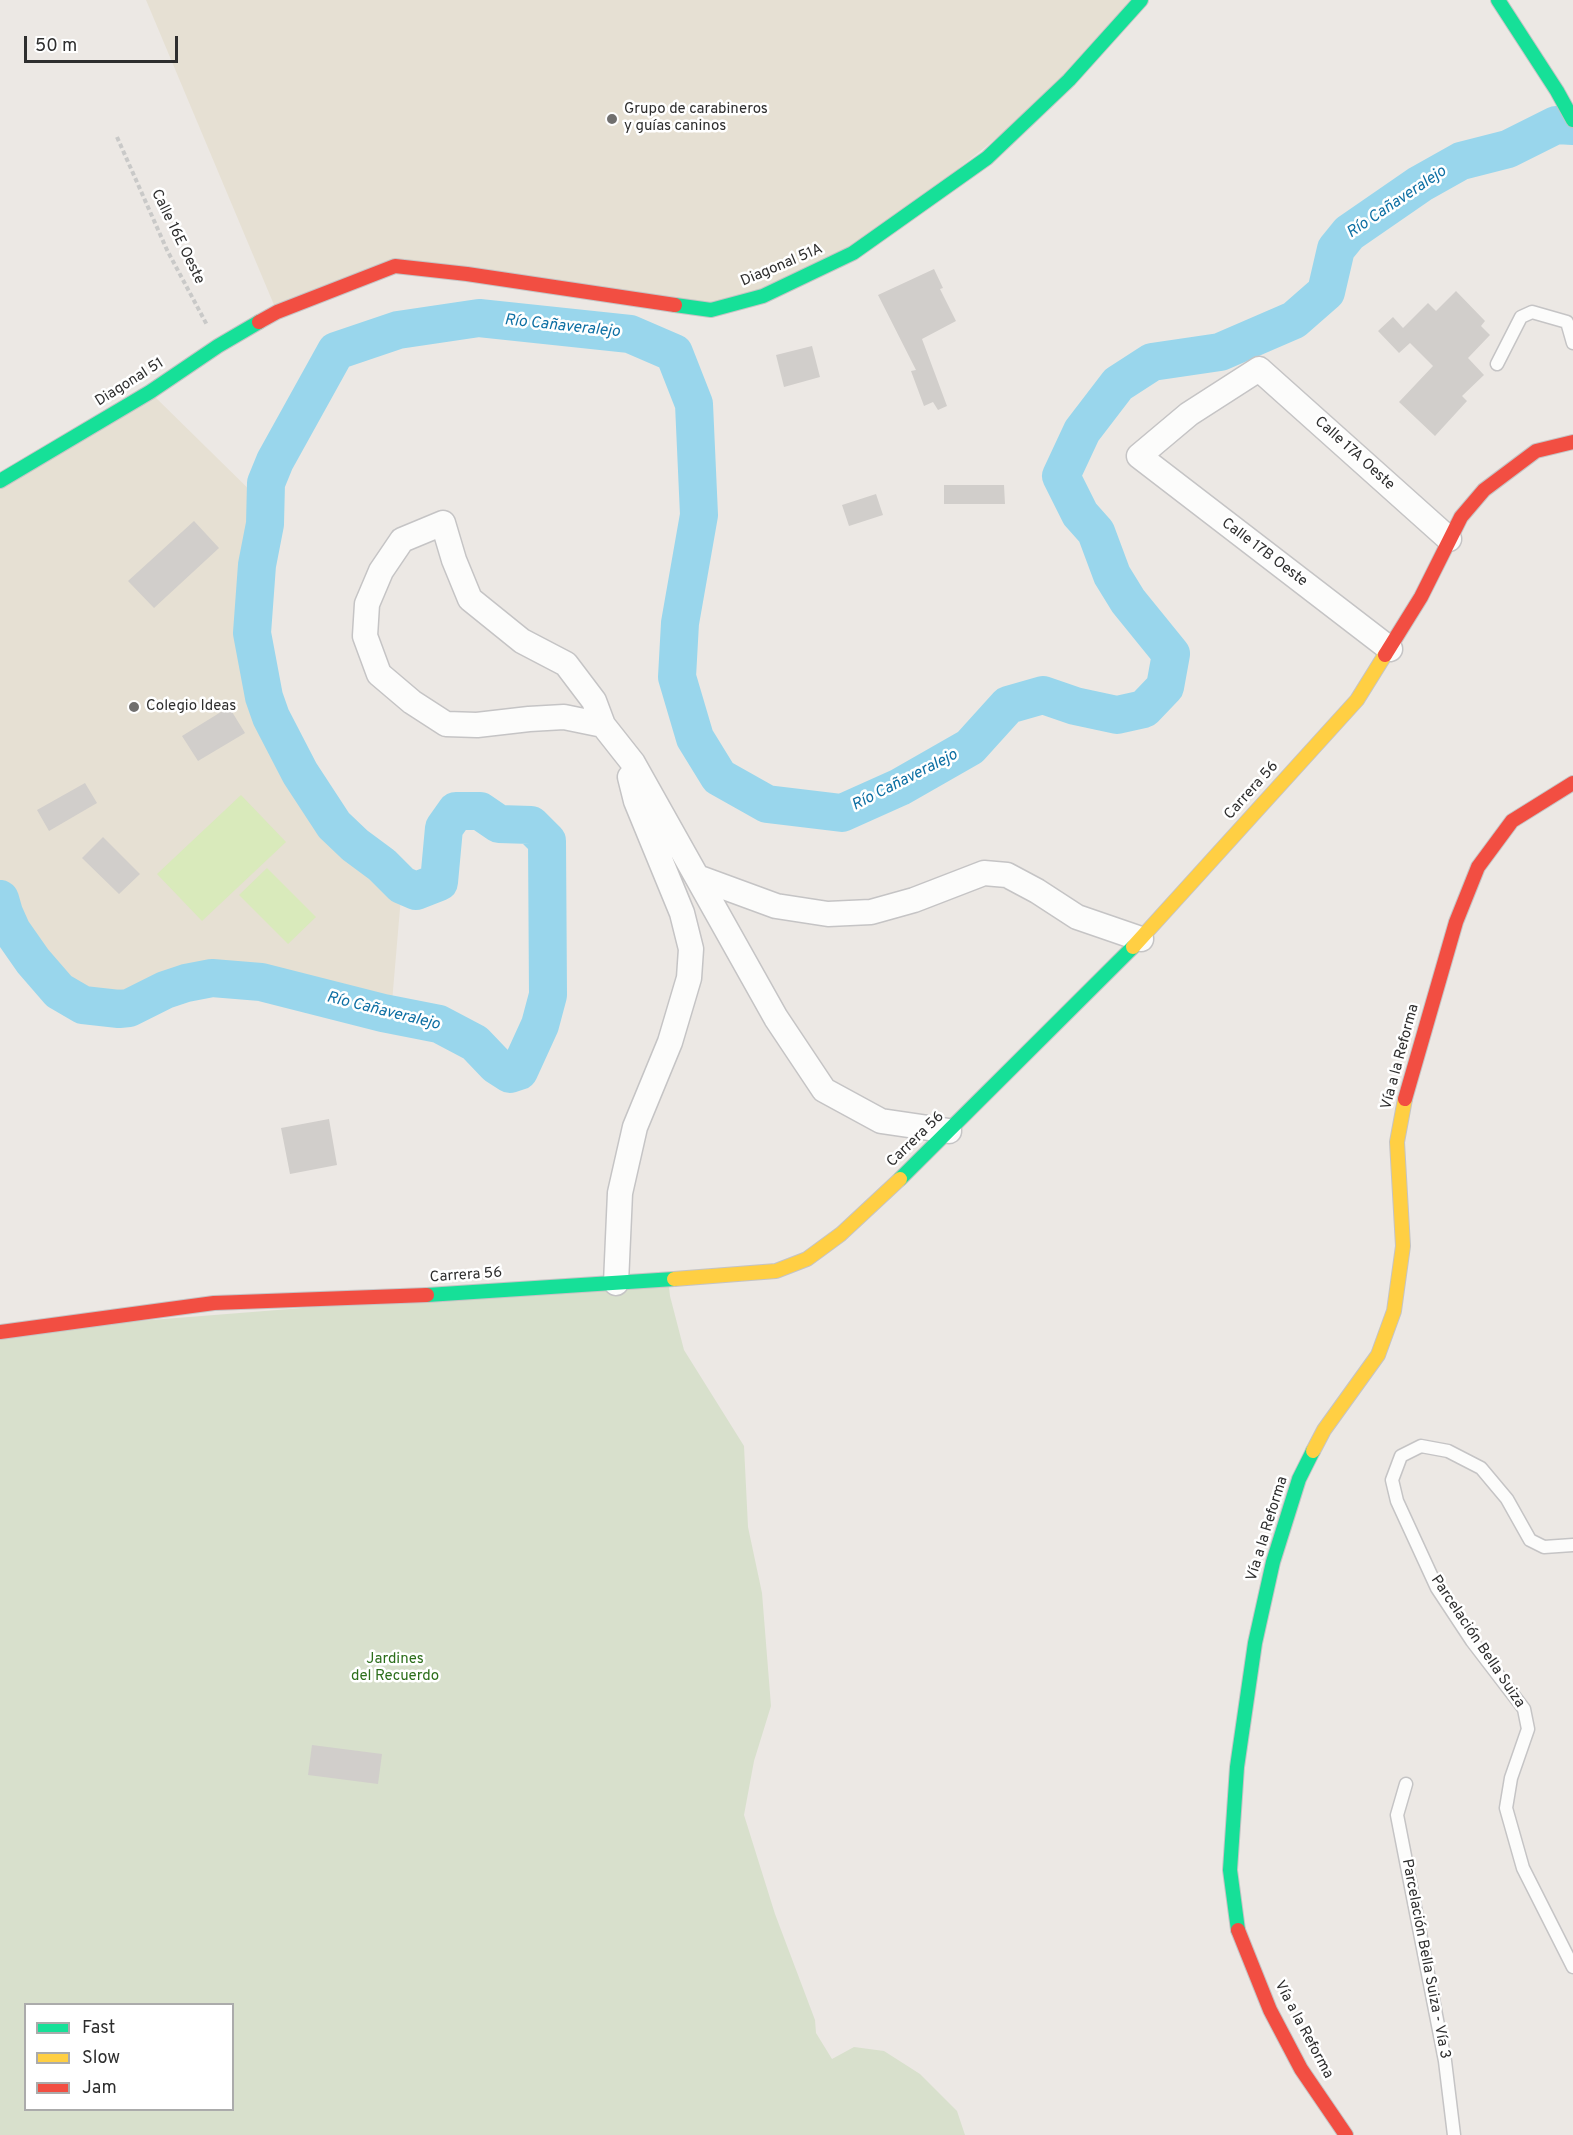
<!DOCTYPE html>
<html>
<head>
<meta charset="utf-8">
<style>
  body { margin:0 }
  #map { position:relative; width:1573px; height:2135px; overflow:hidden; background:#ece8e4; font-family:Overpass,sans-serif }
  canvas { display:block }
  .legend { position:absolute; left:24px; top:2003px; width:210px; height:108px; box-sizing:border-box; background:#fff; border:2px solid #ababab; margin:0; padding:8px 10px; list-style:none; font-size:18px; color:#2e2e2e }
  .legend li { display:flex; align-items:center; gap:12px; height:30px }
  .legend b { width:30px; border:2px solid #ababab }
  .scale { position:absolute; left:24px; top:36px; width:154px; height:27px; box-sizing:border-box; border:3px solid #2e2e2e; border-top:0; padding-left:8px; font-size:18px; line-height:21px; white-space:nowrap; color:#2e2e2e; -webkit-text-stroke:4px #fff; paint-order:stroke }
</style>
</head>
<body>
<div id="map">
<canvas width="1573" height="2135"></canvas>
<ul class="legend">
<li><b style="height:8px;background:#16e098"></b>Fast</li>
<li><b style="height:8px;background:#ffcf43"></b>Slow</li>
<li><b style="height:8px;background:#f24e42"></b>Jam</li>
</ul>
<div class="scale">50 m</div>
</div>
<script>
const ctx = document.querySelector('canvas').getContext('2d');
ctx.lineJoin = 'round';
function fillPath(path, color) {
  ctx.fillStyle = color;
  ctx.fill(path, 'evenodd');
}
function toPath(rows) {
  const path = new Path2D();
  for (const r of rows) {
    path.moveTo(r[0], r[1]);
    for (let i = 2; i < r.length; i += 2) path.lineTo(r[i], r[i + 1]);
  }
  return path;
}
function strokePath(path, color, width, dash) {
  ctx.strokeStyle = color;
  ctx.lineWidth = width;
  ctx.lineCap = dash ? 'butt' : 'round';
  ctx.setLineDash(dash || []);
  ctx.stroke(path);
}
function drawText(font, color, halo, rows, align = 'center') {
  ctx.font = font + ' Overpass,sans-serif';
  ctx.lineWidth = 5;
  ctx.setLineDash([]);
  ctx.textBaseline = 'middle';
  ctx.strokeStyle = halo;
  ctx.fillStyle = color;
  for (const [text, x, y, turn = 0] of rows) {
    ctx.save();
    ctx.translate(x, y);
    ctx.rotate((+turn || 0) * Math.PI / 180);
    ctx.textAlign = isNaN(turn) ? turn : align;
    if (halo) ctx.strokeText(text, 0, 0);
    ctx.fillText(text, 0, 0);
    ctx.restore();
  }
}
fillPath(toPath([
  [146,0,1141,0,1069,80,853,253,711,310,395,266,277,312],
  [150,392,266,506,265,524,257,565,252,633,264,697,271,717,300,773,334,825,355,845,382,865,402,885,391,1014,261,982,212,978,186,983,165,990,129,1008,119,1009,83,1005,59,991,33,961,12,931,4,913,0,899,0,481]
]), '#e6e0d3');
fillPath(toPath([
  [668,1279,670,1296,684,1350,744,1446,748,1527,762,1593,771,1706,754,1761,744,1815,775,1914,815,2020,816,2033,832,2059,854,2047,884,2051,920,2074,957,2111,965,2135,0,2135,0,1332],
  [26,2004,232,2004,232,2110,26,2110]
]), '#d8e0cc');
fillPath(toPath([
  [241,795,286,842,202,921,157,874],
  [267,868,316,917,288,944,239,895]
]), '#d9eabb');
strokePath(toPath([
  [0,899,4,913,12,931,33,961,59,991,83,1005,119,1009,129,1008,165,990,186,983,212,978,261,982,383,1013,439,1024,475,1043,496,1065,510,1074,519,1071,540,1025,548,995,547,841,531,825,499,824,480,811,456,811,444,828,439,882,416,891,402,885,382,865,355,845,334,825,300,773,271,717,264,697,252,633,257,565,265,524,266,483,275,461,336,351,398,330,479,318,630,334,674,353,694,404,699,515,680,623,677,677,695,738,719,777,767,804,842,813,900,787,970,747,1008,705,1043,695,1075,706,1117,715,1144,709,1165,687,1171,654,1128,601,1112,575,1096,532,1080,514,1061,476,1082,431,1118,384,1152,362,1220,352,1294,320,1326,292,1336,249,1349,233,1420,184,1461,161,1508,149,1556,125,1573,126]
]), '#99d6ec', 38);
fillPath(toPath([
  [934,269,943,288,940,289,956,321,922,339,947,406,938,410,933,402,924,406,911,371,916,370,878,295],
  [1456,291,1485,321,1481,326,1490,335,1468,358,1484,375,1462,396,1467,401,1435,436,1399,402,1433,366,1410,343,1399,353,1378,331,1393,317,1403,328,1428,303,1436,311],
  [812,346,820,377,784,387,776,355],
  [944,485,1004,485,1005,504,944,504],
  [876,494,883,515,849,526,842,505],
  [194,521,219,548,154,608,128,581],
  [229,707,245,733,198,761,182,736],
  [85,783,97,803,49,831,37,810],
  [103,837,140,874,119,894,82,858],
  [329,1119,337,1165,290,1174,281,1128],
  [312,1745,382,1754,378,1784,308,1775]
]), '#d1cecb');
const lane = toPath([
  [1497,364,1521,317,1532,312,1567,322,1573,343],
  [1573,1545,1544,1547,1530,1540,1507,1499,1481,1468,1448,1451,1421,1446,1401,1456,1392,1480,1397,1501,1437,1588,1472,1641,1524,1709,1528,1729,1511,1778,1506,1808,1523,1868,1573,1967],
  [1406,1784,1397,1815,1445,2061,1454,2135]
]);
const street = toPath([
  [1390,649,1139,456,1189,414,1259,369,1449,539],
  [603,725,564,717,529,719,477,725,446,724,412,702,379,674,365,636,367,604,381,571,402,540,443,523,454,560,470,599,522,641,566,664,594,701,603,725,633,763,776,1018,824,1090,881,1121,949,1131],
  [697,877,776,906,828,914,871,912,914,900,984,873,1007,875,1037,891,1077,917,1141,939],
  [616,1283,620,1193,635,1127,670,1042,689,978,691,949,682,913,636,801,630,777]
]);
const fast = toPath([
  [1498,0,1557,91,1573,120],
  [675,305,711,310,763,296,853,253,987,158,1069,80,1141,0],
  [0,481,150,392,218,346,259,322],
  [900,1179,1133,947],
  [427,1295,674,1279],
  [1238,1930,1230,1870,1237,1767,1255,1643,1273,1562,1299,1479,1313,1451]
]);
const slow = toPath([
  [1133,947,1357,700,1385,655],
  [674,1279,776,1271,807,1259,841,1234,900,1179],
  [1313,1451,1324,1430,1378,1355,1394,1311,1403,1246,1397,1142,1405,1099]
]);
const jam = toPath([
  [259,322,277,312,395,266,467,274,675,305],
  [1385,655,1421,597,1461,517,1484,490,1536,451,1573,442],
  [1405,1099,1456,922,1478,867,1512,821,1573,783],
  [0,1332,214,1303,427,1295],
  [1238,1930,1270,2010,1301,2069,1346,2135]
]);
strokePath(lane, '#c5c4c5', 15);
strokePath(street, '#c5c4c5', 27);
strokePath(fast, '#c5c4c5', 16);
strokePath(slow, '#c5c4c5', 16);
strokePath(jam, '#c5c4c5', 16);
strokePath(toPath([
  [117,137,167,250,207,325]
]), '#c9c9c8', 4, [4.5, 3]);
strokePath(lane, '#fcfcfb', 12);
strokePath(street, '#fcfcfb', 24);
strokePath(fast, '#16e098', 14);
strokePath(slow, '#ffcf43', 14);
strokePath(jam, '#f24e42', 14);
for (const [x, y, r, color] of [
  [612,119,6,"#706f6e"],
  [134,707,6,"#706f6e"]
]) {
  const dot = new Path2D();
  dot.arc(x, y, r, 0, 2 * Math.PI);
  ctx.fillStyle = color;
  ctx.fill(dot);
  strokePath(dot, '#fff', 2);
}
drawText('15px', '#2e2e2e', '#fff', [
  ["Grupo de carabineros",624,110],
  ["y guías caninos",624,127],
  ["Colegio Ideas",146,707]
], 'left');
drawText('15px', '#2e2e2e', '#fff', [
  ["Calle 16E Oeste",177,237,64],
  ["Diagonal 51A",782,266,-23],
  ["Diagonal 51",130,383,-32],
  ["Calle 17A Oeste",1354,454,42],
  ["Calle 17B Oeste",1264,553,37],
  ["Carrera 56",1252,791,-48],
  ["Vía a la Reforma",1401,1057,-75],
  ["Carrera 56",916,1140,-44],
  ["Carrera 56",466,1276,-4],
  ["Vía a la Reforma",1268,1529,-73],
  ["Parcelación Bella Suiza",1477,1642,56],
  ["Parcelación Bella Suiza - Vía 3",1425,1959,79],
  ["Vía a la Reforma",1303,2030,62]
]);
drawText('15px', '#2c6e1b', '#fff', [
  ["Jardines",395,1660],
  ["del Recuerdo",395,1677]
]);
drawText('italic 16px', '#0d6fa3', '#fff', [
  ["Río Cañaveralejo",1397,203,-34],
  ["Río Cañaveralejo",562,327,6],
  ["Río Cañaveralejo",905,781,-27],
  ["Río Cañaveralejo",383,1012,14]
]);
</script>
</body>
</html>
